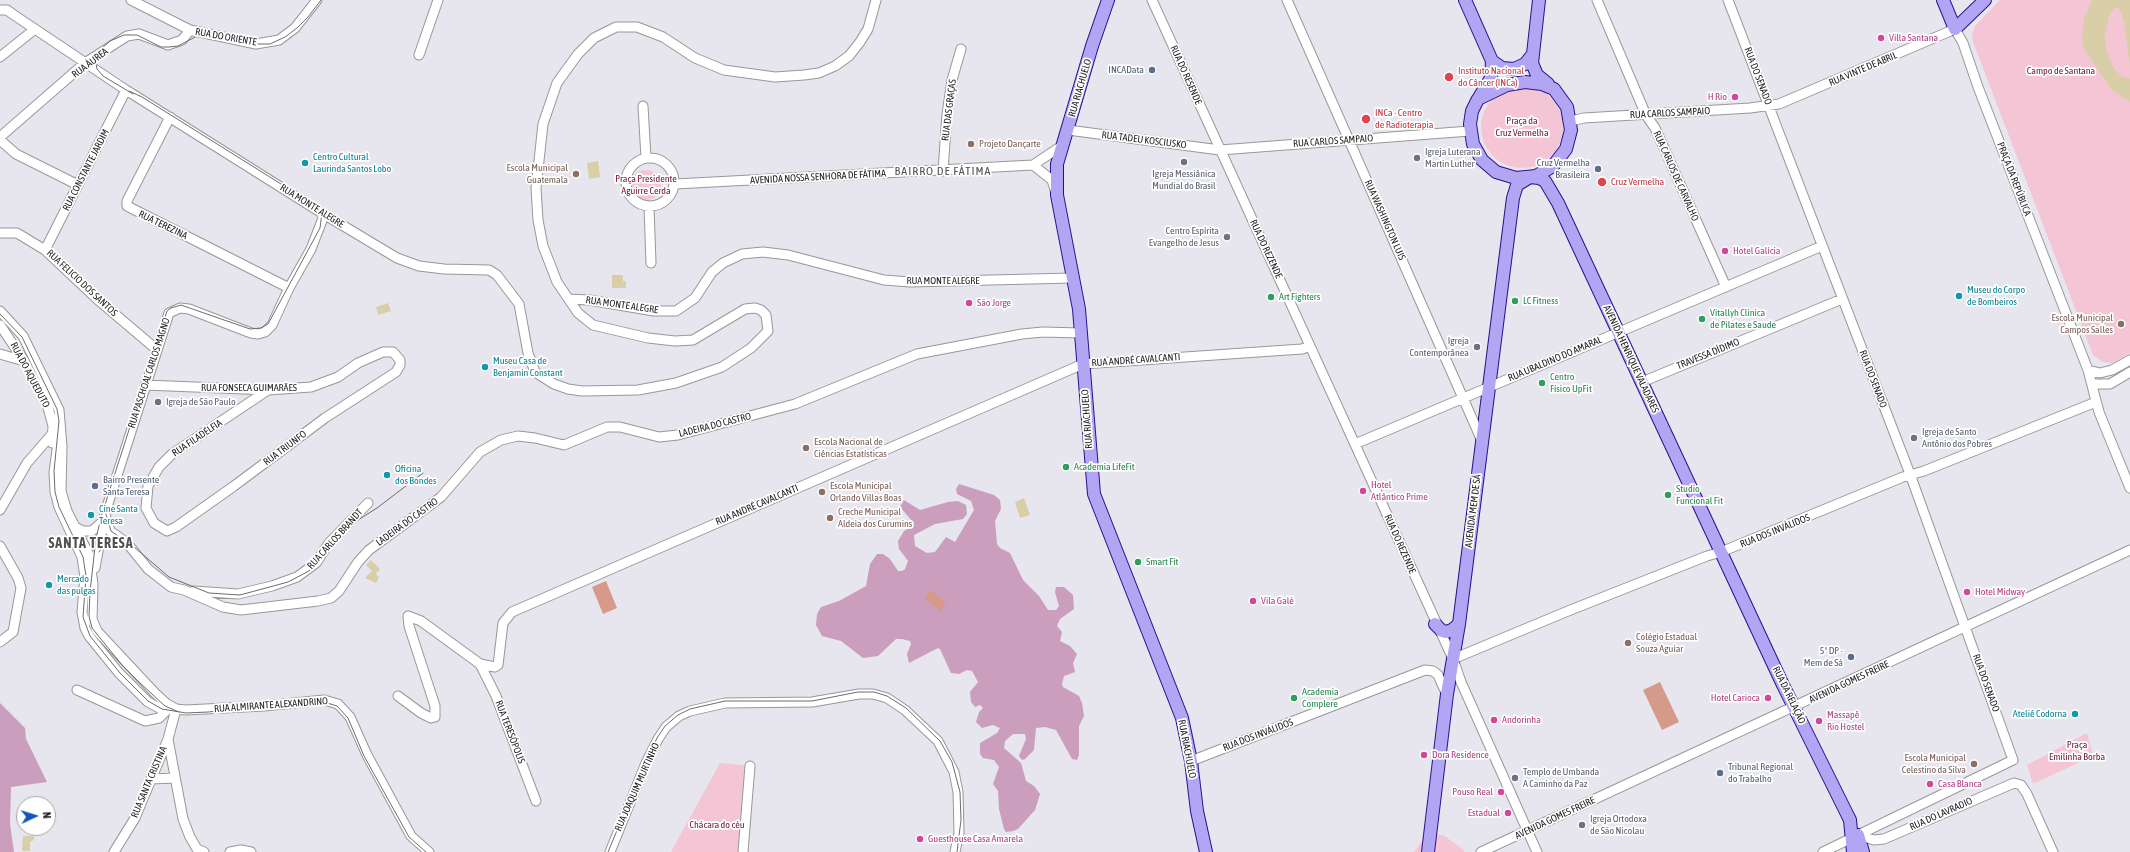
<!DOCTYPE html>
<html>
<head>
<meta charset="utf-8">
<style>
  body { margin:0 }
  #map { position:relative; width:2130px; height:852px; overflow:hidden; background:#e7e5ee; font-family:"Asap Condensed",sans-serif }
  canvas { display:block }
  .north { position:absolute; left:16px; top:796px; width:40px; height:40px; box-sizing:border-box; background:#fff; border:1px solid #a5a5a5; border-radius:50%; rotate:86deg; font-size:11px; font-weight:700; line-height:16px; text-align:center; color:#1e1e1e }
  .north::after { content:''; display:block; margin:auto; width:14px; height:18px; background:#1356ba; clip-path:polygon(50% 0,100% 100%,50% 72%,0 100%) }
</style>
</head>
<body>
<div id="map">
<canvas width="2130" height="852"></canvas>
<div class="north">N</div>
</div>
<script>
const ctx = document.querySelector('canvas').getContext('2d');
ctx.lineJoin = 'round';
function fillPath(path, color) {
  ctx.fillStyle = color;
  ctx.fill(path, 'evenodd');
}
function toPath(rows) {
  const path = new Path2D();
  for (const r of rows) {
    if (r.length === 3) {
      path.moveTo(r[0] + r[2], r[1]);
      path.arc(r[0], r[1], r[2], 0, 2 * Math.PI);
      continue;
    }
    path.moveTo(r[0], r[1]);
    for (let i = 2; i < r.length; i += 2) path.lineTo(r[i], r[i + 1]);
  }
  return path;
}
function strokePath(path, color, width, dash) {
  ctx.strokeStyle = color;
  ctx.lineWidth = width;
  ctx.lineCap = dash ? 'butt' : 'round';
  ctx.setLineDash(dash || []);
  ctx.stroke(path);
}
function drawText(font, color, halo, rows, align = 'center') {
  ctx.font = font + ' "Asap Condensed",sans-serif';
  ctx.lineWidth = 3.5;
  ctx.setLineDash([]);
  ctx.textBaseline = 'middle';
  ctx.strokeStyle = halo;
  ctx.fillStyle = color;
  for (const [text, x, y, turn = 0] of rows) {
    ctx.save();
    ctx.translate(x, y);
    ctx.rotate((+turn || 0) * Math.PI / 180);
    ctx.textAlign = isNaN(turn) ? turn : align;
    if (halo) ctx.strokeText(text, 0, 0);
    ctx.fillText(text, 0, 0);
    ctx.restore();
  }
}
fillPath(toPath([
  [959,484,994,495,1000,500,1001,509,995,521,997,544,1000,548,1010,553,1023,580,1039,596,1048,610,1056,610,1059,606,1055,592,1056,587,1064,587,1073,595,1074,609,1060,619,1057,626,1062,632,1060,641,1070,646,1077,654,1073,663,1075,672,1064,676,1062,684,1063,687,1079,696,1082,703,1084,716,1079,726,1079,755,1077,760,1072,759,1056,730,1045,727,1036,728,1034,750,1025,759,1022,760,1019,756,1026,739,1025,734,1013,734,1005,741,1004,748,1021,763,1026,781,1034,786,1040,794,1035,810,1018,829,1013,831,1006,832,1004,829,999,809,998,791,993,784,999,767,994,760,983,758,980,754,980,743,997,733,1000,728,993,725,982,728,976,722,979,712,983,708,980,705,975,707,971,702,970,692,978,682,972,671,967,670,959,674,951,673,940,649,938,648,909,663,907,654,911,644,910,641,902,639,896,639,878,656,863,658,841,641,822,636,816,625,817,614,821,607,839,601,866,586,870,564,877,554,883,554,890,559,898,571,902,571,905,569,908,561,899,549,898,541,904,531,914,525,913,522,900,507,904,500,920,510,948,502,958,501,966,505,967,514,963,519,935,524,914,535,915,546,927,553,935,552,946,537,955,542,974,510,971,501,957,494,956,489],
  [0,703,25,728,26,739,47,782,11,787,10,824,14,852,0,852]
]), '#ca9ebc');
fillPath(toPath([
  [2000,0,2130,0,2130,353,2113,363,2103,362,2093,355,1973,42,1972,34,1975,26],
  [1522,127,41],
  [646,185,15],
  [2087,733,2093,756,2033,784,2027,765],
  [720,763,749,766,742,852,671,852],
  [1427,835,1443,835,1464,850,1464,852,1414,852]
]), '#f4c6d5');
fillPath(toPath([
  [606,581,617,608,603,614,592,587],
  [930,590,946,602,940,611,924,598],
  [1660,682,1679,722,1662,730,1643,690]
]), '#d69a8a');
fillPath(toPath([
  [2092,0,2130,0,2130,67,2124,21,2119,8,2115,8,2110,13,2105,35,2106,49,2113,67,2122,77,2130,78,2130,102,2112,90,2085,51,2082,38,2084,19],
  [598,161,600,177,589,179,587,163],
  [612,275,623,275,623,281,626,281,626,288,612,288],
  [388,303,391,311,378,315,376,307],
  [1024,498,1030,515,1020,518,1015,502],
  [371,560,380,569,376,574,379,577,376,583,365,578,372,571,366,565],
  [23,836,34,836,34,840,30,842,30,851,22,851]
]), '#d8cfa9');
const minor = toPath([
  [131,0,190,30,256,44,279,40,295,28,317,0],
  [1152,0,1453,659,1461,682,1537,852],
  [1287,0,1482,441],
  [1597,0,1646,115,1655,128,1726,287],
  [1728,0,1910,474,2013,760,1823,852],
  [0,10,7,10,14,15,126,90,322,213,397,258,419,266,444,269,489,270,497,275,519,304,528,353,535,372,554,384,568,389,582,391,638,390,676,383,722,367,751,348,768,331,766,315,761,310,755,308,745,309,693,340,675,341,648,338,593,325,578,313,557,282,543,246,538,220,536,188,543,124,557,83,578,54,594,38,616,27,637,27,663,37,695,58,724,70,775,77,804,75,819,73,835,66,849,56,860,42,868,29,876,0],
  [419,55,438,0],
  [0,57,35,29],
  [643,106,646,158],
  [170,117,127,201,127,206,289,288],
  [1571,121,1584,118,1750,108,1779,104,1955,29,1963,43,1978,87,2088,370,2099,412,2130,488],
  [1068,130,1220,150,1470,131],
  [0,137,85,63,127,36,139,34,168,45,182,40,190,30],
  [0,140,16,154,78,185],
  [650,182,24],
  [1033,165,1052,180,1055,190],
  [943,171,947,114,952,80,961,49],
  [675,184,1033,165,1063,145],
  [649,207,651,263],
  [0,233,17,233,45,250,97,299,156,349],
  [45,250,126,90],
  [569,299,589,300,654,311,676,311,695,298,712,272,723,263,742,254,763,252,788,255,884,280,910,282,1072,278],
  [0,311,23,336,59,410,62,446,61,491,67,511,89,555,93,584,92,619,97,631,155,693,167,704,176,709,186,710,264,706,324,700,338,704,350,717,367,755,411,836,429,852],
  [0,325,24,361,47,404,53,426,52,443],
  [0,354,24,361],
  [2088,370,2100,373,2112,370,2130,360],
  [1642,382,1842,299],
  [2092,384,2110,384,2130,372],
  [145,385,268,390,311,387,338,377,358,363,383,352,393,352,400,360,400,365,396,372,325,418,234,486,176,527,167,531,154,523,146,508,148,486,159,467,172,454,268,390],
  [59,435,54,472,55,492,59,507,82,557,85,577,82,612,85,628,89,636,119,673,148,702,161,709,172,707],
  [1355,444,1822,246],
  [0,510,27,463,53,433],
  [105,514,110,531,127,543,148,569,171,587,184,590,223,607,241,610,318,601,331,598,339,591,358,562,369,550,441,497,480,452,501,440,518,436,535,438,564,445,607,427,620,427,659,437,678,435,795,404,917,354,1022,334,1043,332,1081,333],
  [75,527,83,531,92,531,102,522],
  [0,546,18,578,21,588,13,632,0,642],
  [95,568,105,513,169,313,180,308,189,309,251,333,258,334,265,332,272,325,289,288,311,249,323,218,322,213],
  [194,591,238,594,272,586,297,577,316,563,329,543,368,503],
  [1453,659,1568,611,1707,556,1721,552,1903,477,1924,471,2096,402],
  [480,664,496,696,536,801],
  [77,690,145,721,159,718,168,709],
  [398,696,421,713,431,718,435,717,435,706,409,626,408,616,421,621,480,664,495,667,498,665,503,623,512,612,1083,364,1302,349,1310,346],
  [168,739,183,819,190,837,197,849,204,852],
  [1191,761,1425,670,1433,671,1438,675,1446,693],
  [151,779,175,778],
  [1858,835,1874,840,1884,839,2014,783,2021,785,2027,794,2053,852],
  [114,852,135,818,168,739,176,709],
  [230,852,241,850,251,852],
  [610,852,646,763,658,739,666,727,679,716,690,711,725,703,812,702,859,694,873,694,887,698,905,710,938,741,954,772,958,792,959,833,955,852],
  [743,852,750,766],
  [1481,852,2130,550]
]);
const major = toPath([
  [1108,0,1092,46,1057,164,1057,195,1079,309,1094,494,1182,718,1191,761,1197,811,1206,852],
  [1465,0,1492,61,1491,78,1480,96],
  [1539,0,1532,63,1537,75,1548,84],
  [1943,0,1955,29,1985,0],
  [1492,61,1502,68,1514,69,1525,64,1533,54],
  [1525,82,1542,84,1554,89,1567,107,1571,130,1566,149,1553,166,1536,176,1516,178,1496,172,1482,160,1473,144,1470,124,1472,111,1478,99,1507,85,1525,82],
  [1435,624,1442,631,1446,632,1452,630,1459,624],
  [1858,835,1863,852],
  [1428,852,1447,694,1459,624,1513,198,1517,185,1530,177,1539,178,1545,181,1558,203,1783,685,1847,814,1850,820,1853,852]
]);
strokePath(minor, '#989898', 11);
strokePath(major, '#2f0e8a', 14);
strokePath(minor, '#fff', 9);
strokePath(major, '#b2a5f3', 12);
strokePath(toPath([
  [129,91,142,97,297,194,316,206,322,213,320,228,268,324,261,328,250,329,181,305,171,308,167,311,102,514,96,538,90,592,89,616,92,628,122,665,139,682,165,706,179,712],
  [133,94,103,76,97,69,95,57,101,49,110,41,124,35,137,35,161,47,169,47,178,46,199,35,212,33,254,44,270,44,285,37,297,28,308,17,321,0],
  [0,314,22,337,57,409,59,421,54,471,55,492,59,507,83,557,86,576,83,617,90,636,120,673,148,701,162,709,186,713,208,712,324,702,337,706,348,718,364,756,409,837,426,852],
  [105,511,111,531,134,547,169,577,209,593,240,595,288,582,309,571,347,527,377,508,423,473],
  [99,552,108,540,113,538,122,539],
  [608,852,645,763,657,738,665,726,678,715,690,709,725,701,812,701,858,692,874,692,887,696,906,708,940,741,952,762,960,792,961,820,957,852]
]), '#6c6c6c', 1);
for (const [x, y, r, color] of [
  [1881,38,4,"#d1479c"],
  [1152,70,4,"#5c6f8a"],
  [1449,77,5,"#e0444e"],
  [1735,97,4,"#d1479c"],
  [1366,119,5,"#e0444e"],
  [971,144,4,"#8d6e63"],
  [1417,158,4,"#6b7280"],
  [1184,162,4,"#6b7280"],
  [305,163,4,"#0f9aa8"],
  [1598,169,4,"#5c6f8a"],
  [576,174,4,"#8d6e63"],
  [1602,182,5,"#e0444e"],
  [1227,237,4,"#6b7280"],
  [1725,251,4,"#d1479c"],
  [1959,296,4,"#0f9aa8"],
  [1271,297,4,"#2e9e5b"],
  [1515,301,4,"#2e9e5b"],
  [969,303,4,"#d1479c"],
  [1702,319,4,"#2e9e5b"],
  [2121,324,4,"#8d6e63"],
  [1477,347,4,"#6b7280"],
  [485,367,4,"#0f9aa8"],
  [1542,383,4,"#2e9e5b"],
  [158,402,4,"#6b7280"],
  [1914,438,4,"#6b7280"],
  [806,448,4,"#8d6e63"],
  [1066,467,4,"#2e9e5b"],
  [387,475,4,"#0f9aa8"],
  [95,486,4,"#5c6f8a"],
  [1363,491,4,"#d1479c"],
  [822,492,4,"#8d6e63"],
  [1668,495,4,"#2e9e5b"],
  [91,515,4,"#0f9aa8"],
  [830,518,4,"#8d6e63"],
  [1138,562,4,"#2e9e5b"],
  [49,585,4,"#0f9aa8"],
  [1967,592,4,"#d1479c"],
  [1253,601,4,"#d1479c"],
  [1628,643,4,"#8d6e63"],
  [1851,657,4,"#5c6f8a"],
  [1294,698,4,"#2e9e5b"],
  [1768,698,4,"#d1479c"],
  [2075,714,4,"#0f9aa8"],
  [1494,720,4,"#d1479c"],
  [1819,721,4,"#d1479c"],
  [1424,755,4,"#d1479c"],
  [1974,764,4,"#8d6e63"],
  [1720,773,4,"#5c6f8a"],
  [1515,778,4,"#6b7280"],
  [1930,784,4,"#d1479c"],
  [1501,792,4,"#d1479c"],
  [1508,813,4,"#d1479c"],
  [1582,825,4,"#6b7280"],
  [920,839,4,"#d1479c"]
]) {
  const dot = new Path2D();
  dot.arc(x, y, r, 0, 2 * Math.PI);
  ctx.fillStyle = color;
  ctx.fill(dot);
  strokePath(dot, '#fff', 1.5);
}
drawText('10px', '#1e1e1e', '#fff', [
  ["RUA DO ORIENTE",226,37,10],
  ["RUA ÁUREA",90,63,-37],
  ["RUA VINTE DE ABRIL",1863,69,-23],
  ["RUA DO RESENDE",1186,75,66],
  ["RUA DO SENADO",1758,76,69],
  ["RUA RIACHUELO",1080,88,-74],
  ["RUA DAS GRAÇAS",949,110,-83],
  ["RUA CARLOS SAMPAIO",1670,113,-3],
  ["RUA TADEU KOSCIUSKO",1144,140,7],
  ["RUA CARLOS SAMPAIO",1333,141,-4],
  ["RUA CONSTANTE JARDIM",86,170,-63],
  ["RUA CARLOS DE CARVALHO",1676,176,66],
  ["AVENIDA NOSSA SENHORA DE FÁTIMA",818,177,-3],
  ["PRAÇA DA REPÚBLICA",2014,179,69],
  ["RUA MONTE ALEGRE",312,206,32],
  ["RUA WASHINGTON LUIS",1385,220,66],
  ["RUA TEREZINA",163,225,26],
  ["RUA DO REZENDE",1266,249,65],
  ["RUA MONTE ALEGRE",943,281],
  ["RUA FELICIO DOS SANTOS",82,283,43],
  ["RUA MONTE ALEGRE",622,305,8],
  ["TRAVESSA DÍDIMO",1708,354,-22],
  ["RUA UBALDINO DO AMARAL",1555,359,-23],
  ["AVENIDA HENRIQUE VALADARES",1631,359,65],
  ["RUA ANDRÉ CAVALCANTI",1136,360,-4],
  ["RUA PASCHOAL CARLOS MAGNO",149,373,-72],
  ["RUA DO AQUEDUTO",30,375,62],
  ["RUA DO SENADO",1873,379,69],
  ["RUA FONSECA GUIMARÃES",249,388],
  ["RUA RIACHUELO",1087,419,-94],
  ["LADEIRA DO CASTRO",715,425,-14],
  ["RUA FILADÉLFIA",197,438,-34],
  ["RUA TRIUNFO",285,448,-37],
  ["RUA ANDRÉ CAVALCANTI",757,505,-23],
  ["AVENIDA MEM DE SÁ",1473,511,-83],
  ["LADEIRA DO CASTRO",407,522,-36],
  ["RUA DOS INVÁLIDOS",1775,531,-22],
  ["RUA CARLOS BRANDT",335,539,-48],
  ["RUA DO REZENDE",1400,544,66],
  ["AVENIDA GOMES FREIRE",1849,682,-25],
  ["RUA DO SENADO",1986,683,70],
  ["RUA DA RELAÇÃO",1789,695,64],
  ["RUA ALMIRANTE ALEXANDRINO",271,705,-4],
  ["RUA TERESÓPOLIS",510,732,69],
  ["RUA DOS INVÁLIDOS",1258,735,-21],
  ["RUA RIACHUELO",1187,749,79],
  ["RUA SANTA CRISTINA",149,782,-67],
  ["RUA JOAQUIM MURTINHO",637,787,-66],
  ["RUA DO LAVRADIO",1941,814,-24],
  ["AVENIDA GOMES FREIRE",1555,818,-25]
]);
drawText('10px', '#b23c85', '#fff', [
  ["Villa Santana",1889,38],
  ["H Rio",1727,97,"right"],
  ["Hotel Galícia",1733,251],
  ["São Jorge",977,303],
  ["Hotel",1371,485],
  ["Atlântico Prime",1371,497],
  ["Hotel Midway",1975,592],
  ["Vila Galé",1261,601],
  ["Hotel Carioca",1760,698,"right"],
  ["Massapê",1827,715],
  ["Rio Hostel",1827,727],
  ["Andorinha",1502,720],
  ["Dora Residence",1432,755],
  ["Casa Blanca",1938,784],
  ["Pouso Real",1493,792,"right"],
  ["Estadual",1500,813,"right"],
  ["Guesthouse Casa Amarela",928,839]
], 'left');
drawText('10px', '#4e5e75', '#fff', [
  ["INCAData",1144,70],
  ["Cruz Vermelha",1590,163],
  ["Brasileira",1590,175],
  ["Bairro Presente",103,480,"left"],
  ["Santa Teresa",103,492,"left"],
  ["5º DP -",1843,651],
  ["Mem de Sá",1843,663],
  ["Tribunal Regional",1728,767,"left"],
  ["do Trabalho",1728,779,"left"]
], 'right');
drawText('10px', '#be3a42', '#fff', [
  ["Instituto Nacional",1458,71],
  ["do Câncer (INCa)",1458,83],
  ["INCa - Centro",1375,113],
  ["de Radioterapia",1375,125],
  ["Cruz Vermelha",1611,182]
], 'left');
drawText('10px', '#721634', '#fff', [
  ["Campo de Santana",2061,71],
  ["Praça da",1522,121],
  ["Cruz Vermelha",1522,133],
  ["Praça Presidente",646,179],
  ["Aguirre Cerda",646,191],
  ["Praça",2077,745],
  ["Emilinha Borba",2077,757],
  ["Chácara do céu",717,825]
]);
drawText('10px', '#785e54', '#fff', [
  ["Projeto Dançarte",979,144],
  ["Escola Municipal",568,168,"right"],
  ["Guatemala",568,180,"right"],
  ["Escola Municipal",2113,318,"right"],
  ["Campos Salles",2113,330,"right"],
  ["Escola Nacional de",814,442],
  ["Ciências Estatísticas",814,454],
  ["Escola Municipal",830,486],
  ["Orlando Villas Boas",830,498],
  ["Creche Municipal",838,512],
  ["Aldeia dos Curumins",838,524],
  ["Colégio Estadual",1636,637],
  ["Souza Aguiar",1636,649],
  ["Escola Municipal",1966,758,"right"],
  ["Celestino da Silva",1966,770,"right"]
], 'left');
drawText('10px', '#5b616d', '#fff', [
  ["Igreja Luterana",1425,152],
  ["Martin Luther",1425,164],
  ["Igreja Messiânica",1184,174,"center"],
  ["Mundial do Brasil",1184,186,"center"],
  ["Centro Espírita",1219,231,"right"],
  ["Evangelho de Jesus",1219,243,"right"],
  ["Igreja",1469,341,"right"],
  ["Contemporânea",1469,353,"right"],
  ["Igreja de São Paulo",166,402],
  ["Igreja de Santo",1922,432],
  ["Antônio dos Pobres",1922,444],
  ["Templo de Umbanda",1523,772],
  ["A Caminho da Paz",1523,784],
  ["Igreja Ortodoxa",1590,819],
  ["de São Nicolau",1590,831]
], 'left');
drawText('10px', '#0d838f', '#fff', [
  ["Centro Cultural",313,157],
  ["Laurinda Santos Lobo",313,169],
  ["Museu do Corpo",1967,290],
  ["de Bombeiros",1967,302],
  ["Museu Casa de",493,361],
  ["Benjamin Constant",493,373],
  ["Oficina",395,469],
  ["dos Bondes",395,481],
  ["Cine Santa",99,509],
  ["Teresa",99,521],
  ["Mercado",57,579],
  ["das pulgas",57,591],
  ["Ateliê Codorna",2067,714,"right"]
], 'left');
drawText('10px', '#27864d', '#fff', [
  ["Art Fighters",1279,297],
  ["LC Fitness",1523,301],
  ["Vitallyh Clinica",1710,313],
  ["de Pilates e Saude",1710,325],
  ["Centro",1550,377],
  ["Físico UpFit",1550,389],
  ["Academia LifeFit",1074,467],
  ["Studio",1676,489],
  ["Funcional Fit",1676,501],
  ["Smart Fit",1146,562],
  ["Academia",1302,692],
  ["Complere",1302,704]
], 'left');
ctx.letterSpacing = '1px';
drawText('12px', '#515151', '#fff', [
  ["BAIRRO DE FÁTIMA",943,171]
]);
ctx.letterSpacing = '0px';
ctx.letterSpacing = '1px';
drawText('bold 14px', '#515151', '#fff', [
  ["SANTA TERESA",91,544]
]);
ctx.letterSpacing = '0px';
</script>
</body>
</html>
